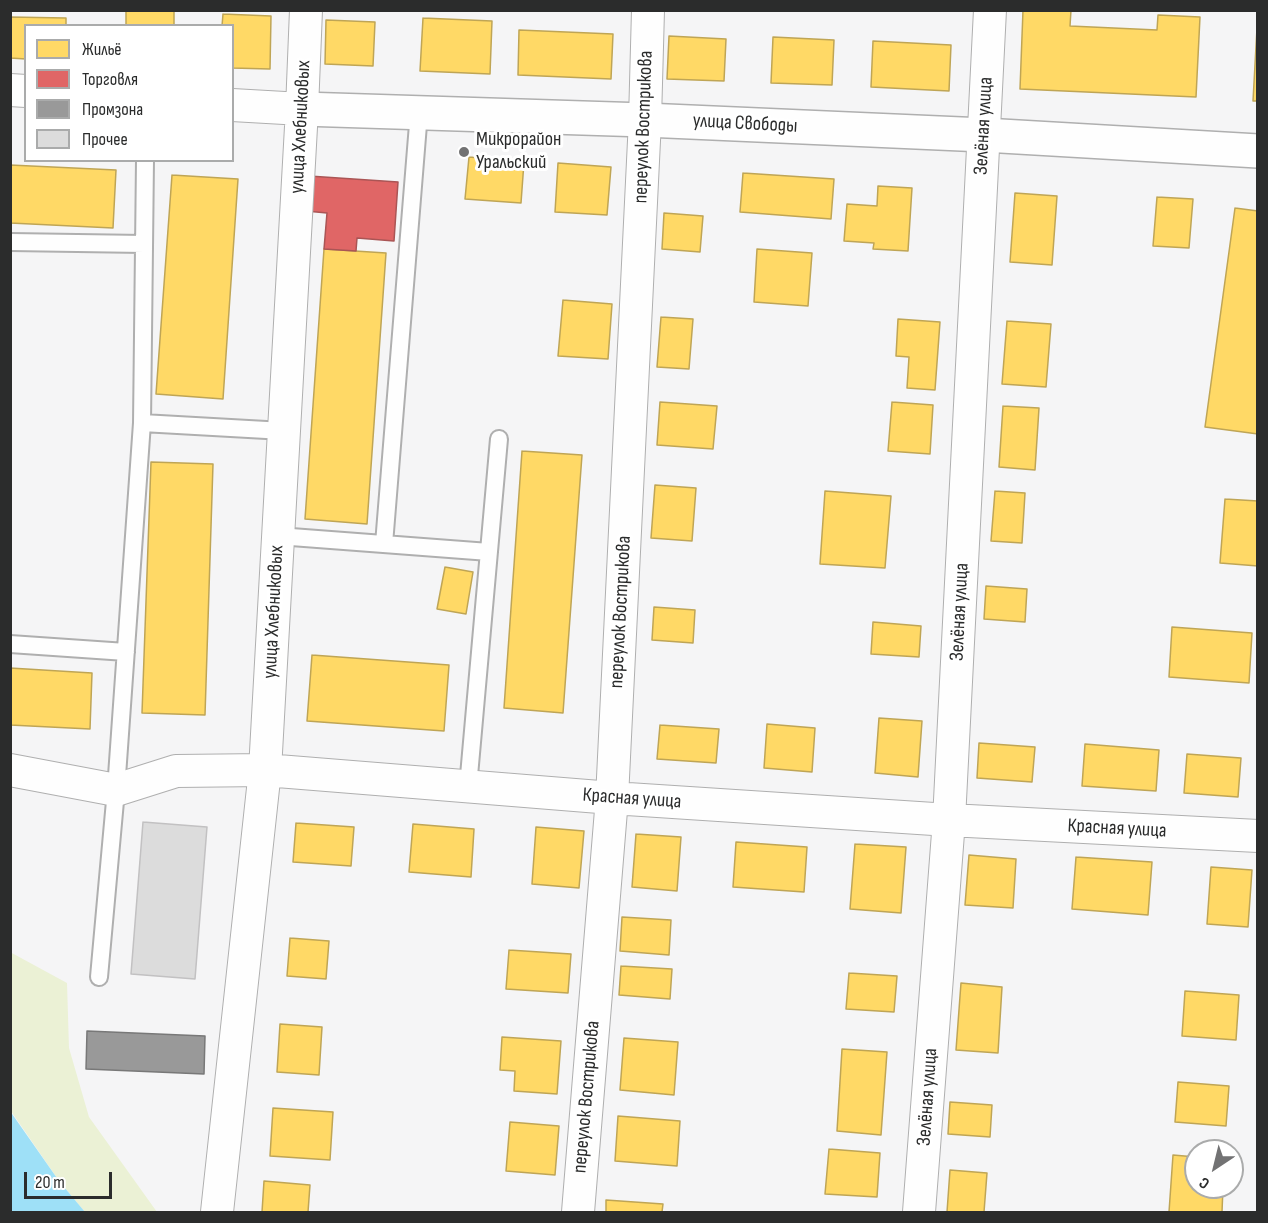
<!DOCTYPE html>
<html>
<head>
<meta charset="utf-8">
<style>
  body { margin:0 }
  #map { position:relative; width:1268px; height:1223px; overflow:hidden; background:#f5f5f6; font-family:"Sofia Sans Condensed",sans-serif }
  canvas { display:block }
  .frame { position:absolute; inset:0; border:12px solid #2b2c2c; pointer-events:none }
  .legend { position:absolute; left:24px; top:24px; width:210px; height:138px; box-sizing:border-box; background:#fff; border:2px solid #aaabab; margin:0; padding:8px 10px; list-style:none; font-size:18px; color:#2b2c2c }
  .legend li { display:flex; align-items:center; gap:12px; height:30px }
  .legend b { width:30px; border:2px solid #aaabab }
  .north { position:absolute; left:1184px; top:1139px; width:60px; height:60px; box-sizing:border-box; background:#fff; border:2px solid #aaabab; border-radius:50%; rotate:215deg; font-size:16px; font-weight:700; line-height:24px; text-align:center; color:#2b2c2c }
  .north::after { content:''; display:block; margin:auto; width:21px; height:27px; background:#727273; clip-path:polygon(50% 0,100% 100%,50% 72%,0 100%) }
  .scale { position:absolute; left:24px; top:1172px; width:88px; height:27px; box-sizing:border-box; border:3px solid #2b2c2c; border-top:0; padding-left:8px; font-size:18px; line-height:21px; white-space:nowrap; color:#2b2c2c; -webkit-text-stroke:4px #fff; paint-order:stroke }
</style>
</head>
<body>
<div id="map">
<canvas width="1268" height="1223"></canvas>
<div class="frame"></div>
<ul class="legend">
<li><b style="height:16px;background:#ffd966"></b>Жильё</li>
<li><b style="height:16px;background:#e06666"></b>Торговля</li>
<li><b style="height:16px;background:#999"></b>Промзона</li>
<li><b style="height:16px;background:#dcdcdc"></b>Прочее</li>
</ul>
<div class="north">С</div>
<div class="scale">20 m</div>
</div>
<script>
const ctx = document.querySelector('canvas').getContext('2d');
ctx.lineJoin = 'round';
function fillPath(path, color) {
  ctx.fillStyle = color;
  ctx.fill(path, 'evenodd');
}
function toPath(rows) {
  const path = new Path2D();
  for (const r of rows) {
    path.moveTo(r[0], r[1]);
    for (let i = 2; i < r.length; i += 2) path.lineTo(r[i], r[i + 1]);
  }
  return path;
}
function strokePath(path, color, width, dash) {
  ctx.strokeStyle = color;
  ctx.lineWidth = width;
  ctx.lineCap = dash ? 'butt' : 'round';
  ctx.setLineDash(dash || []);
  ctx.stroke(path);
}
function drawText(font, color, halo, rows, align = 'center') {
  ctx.font = font + ' "Sofia Sans Condensed",sans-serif';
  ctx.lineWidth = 6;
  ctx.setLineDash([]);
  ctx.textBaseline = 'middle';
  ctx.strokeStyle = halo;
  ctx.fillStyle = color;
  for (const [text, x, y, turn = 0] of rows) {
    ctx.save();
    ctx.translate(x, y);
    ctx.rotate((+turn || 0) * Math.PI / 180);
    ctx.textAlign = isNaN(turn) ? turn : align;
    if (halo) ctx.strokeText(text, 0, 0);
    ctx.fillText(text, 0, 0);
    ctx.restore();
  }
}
fillPath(toPath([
  [10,952,67,983,69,1048,89,1117,157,1212,85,1212,59,1181,11,1111]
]), '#ebf1d5');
fillPath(toPath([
  [10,1111,59,1181,85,1212,11,1212]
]), '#9ee0f7');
const homes = toPath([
  [126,10,174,10,174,26,126,26,126,10],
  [1023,10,1071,10,1070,26,1157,30,1158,15,1200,17,1196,97,1020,89,1023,10],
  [223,14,271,16,270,69,232,68,232,26,222,26,223,14],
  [10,17,66,18,66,26,26,26,26,59,10,58,10,17],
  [423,18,492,21,490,74,420,71,423,18],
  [326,20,375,22,373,66,325,64,326,20],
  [1257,28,1258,28,1258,101,1253,101,1257,28],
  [519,30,613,34,611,79,518,75,519,30],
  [669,36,726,39,724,81,667,79,669,36],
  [773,37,834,40,832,85,771,83,773,37],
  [873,41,951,45,949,91,871,87,873,41],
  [469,157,524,162,521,203,465,199,469,157],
  [558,163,611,167,607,215,555,212,558,163],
  [10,165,116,170,113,228,10,223,10,165],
  [743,173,834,179,831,219,740,212,743,173],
  [172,175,238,179,223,399,156,394,172,175],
  [878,186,912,188,908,251,873,249,874,243,844,241,847,204,877,206,878,186],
  [1015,193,1057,196,1052,265,1010,262,1015,193],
  [1157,197,1193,199,1189,248,1153,246,1157,197],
  [1235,208,1258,211,1258,434,1205,427,1235,208],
  [664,213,703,216,700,252,662,249,664,213],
  [324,249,386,253,367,524,305,519,324,249],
  [757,249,812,253,808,306,754,302,757,249],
  [563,300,612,304,608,359,558,356,563,300],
  [661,317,693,319,689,369,657,367,661,317],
  [898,319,940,322,935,390,907,388,909,357,896,356,898,319],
  [1007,321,1051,324,1046,387,1002,384,1007,321],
  [660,402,717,406,713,449,657,445,660,402],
  [892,402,933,405,930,454,888,451,892,402],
  [1003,406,1039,408,1035,470,999,467,1003,406],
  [522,451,582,455,563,713,504,708,522,451],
  [151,462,213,464,205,715,142,713,151,462],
  [655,485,696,488,692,541,651,538,655,485],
  [825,491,891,496,885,568,820,564,825,491],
  [995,491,1025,493,1022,543,991,541,995,491],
  [1225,499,1258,501,1258,566,1220,563,1225,499],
  [445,567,473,572,466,614,437,609,445,567],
  [986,586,1027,589,1025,622,984,619,986,586],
  [654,607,695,610,693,643,652,640,654,607],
  [873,622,921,626,919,657,871,654,873,622],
  [1172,627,1252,633,1249,683,1169,677,1172,627],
  [312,655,449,665,444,731,307,721,312,655],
  [10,668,92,673,90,729,10,725,10,668],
  [879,718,922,721,918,777,875,773,879,718],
  [767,724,815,728,812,772,764,768,767,724],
  [660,725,719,729,716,763,657,759,660,725],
  [979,743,1035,747,1032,782,977,778,979,743],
  [1085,744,1159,750,1156,791,1082,786,1085,744],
  [1187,754,1241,758,1238,797,1184,793,1187,754],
  [296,823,354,827,351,866,293,862,296,823],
  [413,824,474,829,471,877,409,872,413,824],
  [536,827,584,831,579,888,532,884,536,827],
  [636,834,681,837,677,891,632,887,636,834],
  [736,842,807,847,804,892,733,887,736,842],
  [855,844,906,847,901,913,850,909,855,844],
  [969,855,1016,859,1013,908,965,905,969,855],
  [1076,857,1152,862,1148,915,1072,909,1076,857],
  [1211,867,1252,870,1248,927,1207,924,1211,867],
  [622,917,671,920,669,955,620,951,622,917],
  [290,938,329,941,326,979,287,976,290,938],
  [509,950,571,954,568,993,506,989,509,950],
  [621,966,672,969,670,999,619,995,621,966],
  [849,973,897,976,894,1012,846,1009,849,973],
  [961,983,1002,987,998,1053,956,1050,961,983],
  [1185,991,1239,995,1236,1040,1182,1036,1185,991],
  [280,1024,322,1027,319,1075,277,1072,280,1024],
  [502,1037,561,1041,557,1094,514,1091,515,1071,500,1070,502,1037],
  [624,1038,678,1042,674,1095,620,1090,624,1038],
  [842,1049,887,1052,881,1135,837,1131,842,1049],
  [1178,1082,1229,1086,1226,1126,1175,1122,1178,1082],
  [950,1102,992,1105,990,1137,948,1134,950,1102],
  [273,1108,333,1112,330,1160,270,1156,273,1108],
  [618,1116,680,1121,677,1166,615,1161,618,1116],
  [510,1122,559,1126,555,1175,506,1171,510,1122],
  [829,1149,880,1153,877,1197,825,1194,829,1149],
  [1173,1155,1196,1157,1196,1187,1223,1187,1222,1212,1169,1212,1173,1155],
  [950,1170,987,1173,984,1212,947,1212,950,1170],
  [264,1181,310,1185,308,1212,262,1212,264,1181],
  [606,1200,663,1204,662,1212,606,1212,606,1200]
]);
fillPath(homes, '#ffd966');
strokePath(homes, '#bfa555', 1.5);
const shops = toPath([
  [309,176,398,182,394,241,357,238,356,251,324,249,327,213,306,211,309,176]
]);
fillPath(shops, '#e06666');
strokePath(shops, '#a55', 1.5);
const industry = toPath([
  [87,1031,205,1036,204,1074,86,1069,87,1031]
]);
fillPath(industry, '#999');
strokePath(industry, '#787878', 1.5);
const building = toPath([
  [143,822,207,827,195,979,131,974,143,822]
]);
fillPath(building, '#dcdcdc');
strokePath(building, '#c2c1c2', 1.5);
const lane = toPath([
  [10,242,144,244],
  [142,423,284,431],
  [278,536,489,552],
  [384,544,419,112],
  [10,644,126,652],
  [468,787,499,439],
  [99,977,116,790,142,423,145,160]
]);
const street = toPath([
  [10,90,26,91],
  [232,105,302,109],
  [10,770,116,790,176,771,265,770,612,798,949,820,1258,836],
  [217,1212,265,770,302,109,306,10],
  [578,1212,612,798,645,120,648,10],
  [919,1212,949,820,990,10]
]);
const secondary = toPath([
  [302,109,645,120,984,135,1258,151]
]);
strokePath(lane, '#afafaf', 20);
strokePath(street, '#afafaf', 34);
strokePath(secondary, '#afafaf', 36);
strokePath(lane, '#fefefe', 16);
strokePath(street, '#fefefe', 32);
strokePath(secondary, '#fefefe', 33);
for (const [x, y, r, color] of [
  [464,152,6,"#727273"]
]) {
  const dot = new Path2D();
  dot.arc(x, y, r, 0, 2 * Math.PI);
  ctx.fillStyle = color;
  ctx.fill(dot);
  strokePath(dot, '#fff', 2);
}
drawText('20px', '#2b2c2c', '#fff', [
  ["улица Свободы",745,124,3],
  ["Зелёная улица",984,126,-87],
  ["улица Хлебниковых",301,127,-87],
  ["переулок Вострикова",644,127,-88],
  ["улица Хлебниковых",274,612,-87],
  ["переулок Вострикова",621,612,-87],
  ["Зелёная улица",960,612,-87],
  ["Красная улица",632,799,4],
  ["Красная улица",1117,829,3],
  ["переулок Вострикова",587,1097,-85],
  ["Зелёная улица",928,1097,-86]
]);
drawText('20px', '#2b2c2c', '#fff', [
  ["Микрорайон",476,140],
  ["Уральский",476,163]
], 'left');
</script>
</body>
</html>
